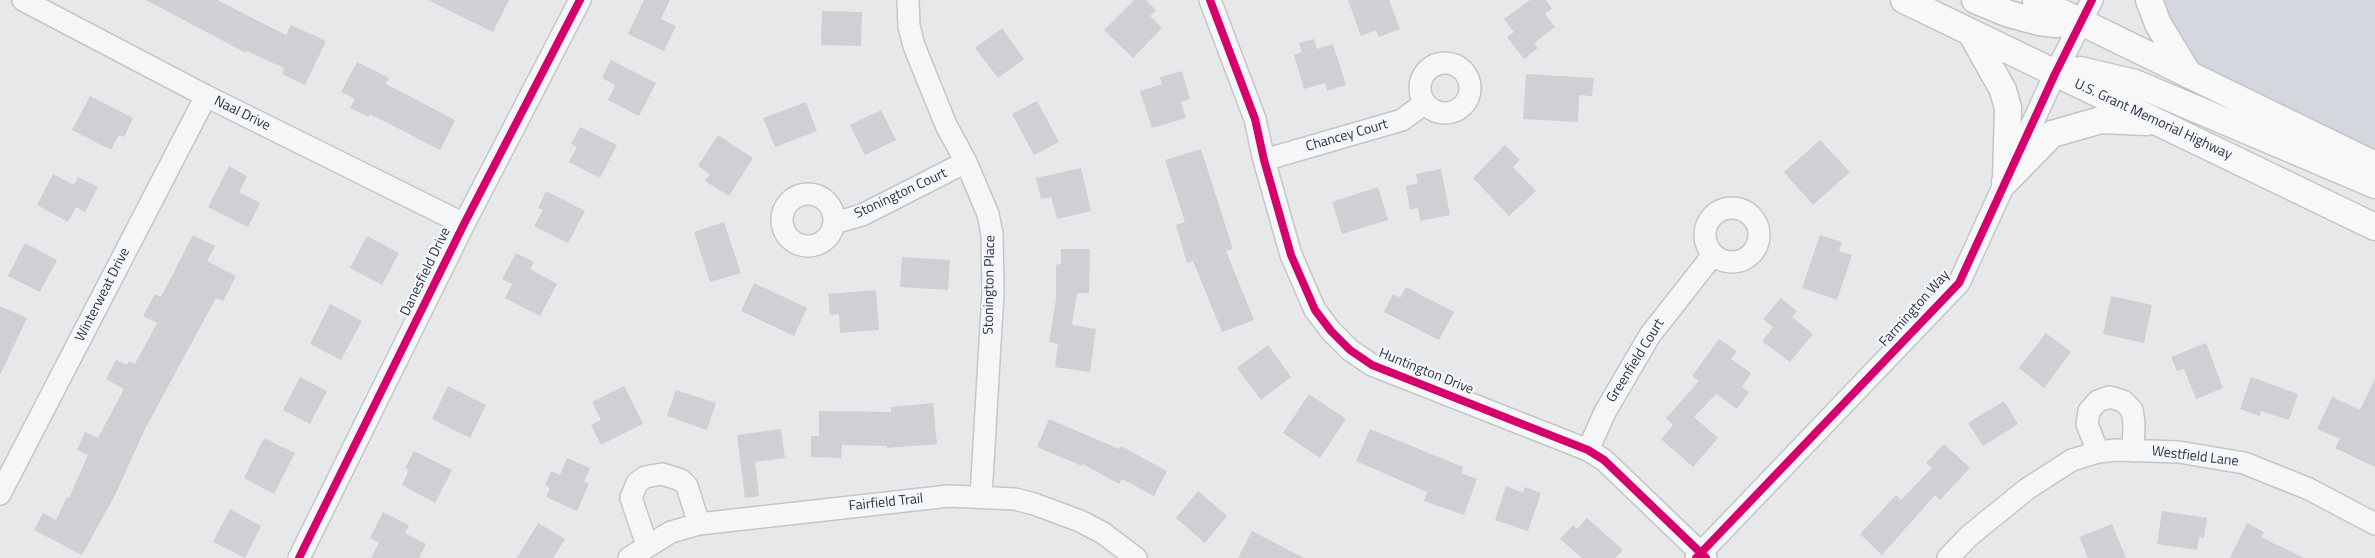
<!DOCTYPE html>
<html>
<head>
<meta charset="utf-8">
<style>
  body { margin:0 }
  canvas { display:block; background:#e6e8ea }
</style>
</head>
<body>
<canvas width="2375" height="558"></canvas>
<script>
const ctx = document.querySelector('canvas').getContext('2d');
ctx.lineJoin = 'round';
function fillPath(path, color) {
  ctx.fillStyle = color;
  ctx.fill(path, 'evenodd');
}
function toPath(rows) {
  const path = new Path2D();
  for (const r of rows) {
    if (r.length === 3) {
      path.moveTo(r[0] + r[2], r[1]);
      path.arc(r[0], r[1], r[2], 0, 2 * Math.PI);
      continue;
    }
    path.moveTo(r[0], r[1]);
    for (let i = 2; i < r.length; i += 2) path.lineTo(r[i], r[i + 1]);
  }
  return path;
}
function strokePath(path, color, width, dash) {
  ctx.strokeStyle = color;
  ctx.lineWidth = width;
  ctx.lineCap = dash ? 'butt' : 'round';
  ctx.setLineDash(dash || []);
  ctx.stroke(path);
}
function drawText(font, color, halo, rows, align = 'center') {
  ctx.font = font + ' "Titillium Web",sans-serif';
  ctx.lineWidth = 4.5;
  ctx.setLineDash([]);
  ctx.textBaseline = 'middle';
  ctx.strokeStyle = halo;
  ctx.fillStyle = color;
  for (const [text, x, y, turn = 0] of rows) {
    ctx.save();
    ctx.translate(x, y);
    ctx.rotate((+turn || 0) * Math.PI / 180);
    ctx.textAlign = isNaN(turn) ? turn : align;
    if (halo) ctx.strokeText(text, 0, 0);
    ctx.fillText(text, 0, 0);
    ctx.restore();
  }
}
fillPath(toPath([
  [2159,0,2375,0,2375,149,2178,56]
]), '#d4d7dd');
fillPath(toPath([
  [146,0,217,0,286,35,291,25,326,41,305,85,282,74,284,68,247,51,246,53],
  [428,0,509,0,493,32],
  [644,0,670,0,661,19,676,26,664,51,628,34],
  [1134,0,1146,0,1156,10,1150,16,1162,28,1133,58,1104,30],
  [1348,0,1389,0,1400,29,1379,37,1376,30,1361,36],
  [1530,0,1546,0,1552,9,1545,14,1555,27,1534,43,1538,48,1524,59,1507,37,1514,32,1504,19],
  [822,11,862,12,861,46,821,45],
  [1002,28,1024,59,998,78,975,48],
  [1314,39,1317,49,1333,44,1346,85,1327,91,1325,83,1304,89,1294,55,1302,52,1299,43],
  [611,60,656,83,639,116,608,100,615,85,602,78],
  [357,62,389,78,386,84,455,120,440,150,370,114,369,117,350,108,355,99,341,92],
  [1182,71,1190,99,1181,102,1186,118,1152,128,1140,91,1162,84,1160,77],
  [1526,74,1594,78,1592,96,1579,95,1578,122,1523,119],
  [90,96,133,118,124,137,119,135,111,150,72,130],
  [1037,101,1059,142,1034,155,1012,114],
  [806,102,817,131,775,147,763,118],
  [881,110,896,140,865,155,850,125],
  [580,127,617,145,600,178,569,162,577,147,571,144],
  [718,135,753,158,729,196,705,181,710,174,698,166],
  [1820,140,1850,172,1813,205,1784,172],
  [1505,145,1520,160,1513,167,1536,191,1509,216,1473,178],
  [1201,149,1233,249,1226,251,1254,320,1222,332,1193,261,1187,263,1176,225,1185,222,1165,160],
  [229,166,247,176,239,192,260,203,248,227,208,207],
  [1081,168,1091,211,1057,219,1051,197,1041,199,1036,178],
  [1441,169,1450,215,1420,221,1418,208,1410,210,1406,186,1418,183,1416,174],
  [53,174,74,185,78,177,98,187,85,212,76,207,68,222,37,205],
  [1378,187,1388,220,1342,234,1332,202],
  [546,191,585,211,568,243,534,226,543,210,538,208],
  [724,222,741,273,710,282,694,232],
  [193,235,215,246,207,261,236,276,223,301,216,298,145,429,115,495,82,555,34,530,43,513,56,520,67,497,69,498,88,455,77,450,85,432,98,438,124,389,106,379,116,360,127,365,129,361,135,364,157,323,143,316,155,294,161,297],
  [1820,235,1842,242,1839,251,1852,255,1837,300,1802,288],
  [367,236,399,253,382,285,350,268],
  [25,243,57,260,40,292,8,276],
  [1061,249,1090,249,1089,293,1077,293,1072,325,1096,329,1090,372,1055,367,1058,344,1049,342,1056,299,1056,265,1061,264],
  [516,253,534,262,530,269,557,284,540,316,505,298,512,284,502,279],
  [902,257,950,260,948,290,900,287],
  [754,283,807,308,794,336,741,311],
  [1406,287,1454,312,1439,340,1384,312,1393,294,1400,298],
  [876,290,879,330,840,333,839,314,830,315,828,294],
  [2111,296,2152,305,2144,343,2103,334],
  [1781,298,1797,311,1792,317,1813,334,1790,362,1762,341,1773,327,1763,319],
  [330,304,362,321,341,360,310,344],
  [0,306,27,318,0,375],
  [2046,333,2071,352,2044,388,2019,368],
  [1719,339,1737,351,1731,359,1751,373,1742,387,1749,392,1737,409,1716,394,1694,417,1718,438,1693,467,1661,439,1673,425,1666,418,1699,381,1692,376],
  [2206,343,2223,388,2196,399,2184,369,2177,371,2171,357],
  [1268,345,1291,377,1261,400,1237,368],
  [300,377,327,391,310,424,283,410],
  [2251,377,2298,394,2289,420,2261,411,2260,416,2240,409],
  [2375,379,2375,467,2335,448,2340,439,2317,429,2332,397,2360,410],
  [448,386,486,405,470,438,432,419],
  [624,386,643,424,601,445,591,425,601,420,592,402],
  [676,390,716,403,707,430,667,416],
  [1309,394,1346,419,1320,458,1283,433],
  [2004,401,2018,424,1983,446,1968,423],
  [933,403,937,444,887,448,887,446,842,445,841,458,811,457,811,436,819,436,819,411,891,412,891,407],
  [1049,419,1119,449,1121,446,1167,471,1154,496,1122,479,1119,484,1083,464,1082,466,1037,447],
  [781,429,785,458,755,462,759,496,745,498,737,435],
  [1370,429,1463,467,1461,473,1477,479,1464,515,1424,501,1427,492,1356,461],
  [264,438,295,453,274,494,244,478],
  [1944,444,1970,468,1940,500,1935,495,1882,555,1860,534,1896,495,1901,500,1932,468,1926,463],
  [414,451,452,470,435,503,402,485,409,470,405,468],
  [567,458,590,468,584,482,589,484,577,511,546,497,550,488,545,485,551,471,560,475],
  [1506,486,1523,493,1525,487,1541,493,1528,531,1495,520],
  [1198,491,1227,516,1205,543,1176,518],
  [230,509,261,526,245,558,213,542],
  [2162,511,2207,518,2204,538,2199,537,2197,550,2157,544],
  [383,512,409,525,405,533,426,544,419,558,371,558,379,543,370,538],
  [1587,518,1623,550,1615,558,1582,558,1560,539,1573,525,1577,529],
  [538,523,565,539,553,558,517,558],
  [2247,523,2264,532,2261,537,2304,558,2230,558],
  [2112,524,2126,558,2088,558,2079,537],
  [1252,531,1304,558,1238,558]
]), '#ced0d3');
const minor = toPath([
  [23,0,206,96,464,224],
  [908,0,909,26,914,46,946,125,966,162,988,214,992,234,993,292,981,496],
  [1210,0,1255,119,1264,160,1291,255,1315,310,1331,331,1350,350,1372,365,1588,450,1604,460,1706,558],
  [1445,88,25],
  [1264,160,1402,120,1425,103],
  [808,220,26],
  [1732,235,27],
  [834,223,862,215,966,162],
  [1588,450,1605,412,1650,335,1713,255],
  [2098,452,2087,424,2089,411,2098,401,2110,397,2123,401,2132,410,2134,423,2133,451],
  [0,494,206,96],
  [647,545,631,498,637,483,645,477,662,474,681,480,687,486,699,524],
  [299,558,464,224,580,0],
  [629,558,671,532,699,524,949,496,1015,499,1034,504,1080,521,1103,533,1136,558],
  [1696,558,1959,283,2055,74,2092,0],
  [1948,558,1969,536,2027,489,2072,460,2098,452,2116,450,2179,452,2244,463,2309,489,2375,524]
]);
const major = toPath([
  [1904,0,2375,227],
  [1975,0,2009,14,2039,22,2056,24,2073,23],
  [2036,0,2375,165],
  [2149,0,2158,24,2189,75],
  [1971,33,2003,90,2008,108,2006,180],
  [2061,73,2080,70,2135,83,2375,185],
  [2005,182,2052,134,2101,120,2147,122]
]);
strokePath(minor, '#c4c6c8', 24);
strokePath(major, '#c2c5c8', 29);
strokePath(minor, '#f5f6f7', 21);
strokePath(major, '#f8f8f8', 26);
strokePath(toPath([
  [1210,0,1255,119,1264,160,1291,255,1315,310,1331,331,1350,350,1372,365,1588,450,1604,460,1706,558],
  [299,558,464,224,580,0],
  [1696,558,1959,283,2055,74,2092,0]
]), '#d6006c', 8);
drawText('14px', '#2b3445', '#f4f6f9', [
  ["Naal Drive",242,114,26],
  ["U.S. Grant Memorial Highway",2153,120,25],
  ["Chancey Court",1347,136,-16],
  ["Stonington Court",901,194,-25],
  ["Danesfield Drive",426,272,-64],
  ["Stonington Place",990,285,-89],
  ["Winterweat Drive",103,295,-63],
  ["Farmington Way",1915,309,-48],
  ["Greenfield Court",1636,361,-58],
  ["Huntington Drive",1426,372,22],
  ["Westfield Lane",2195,457,7],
  ["Fairfield Trail",886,503,-6]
]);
</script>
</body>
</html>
